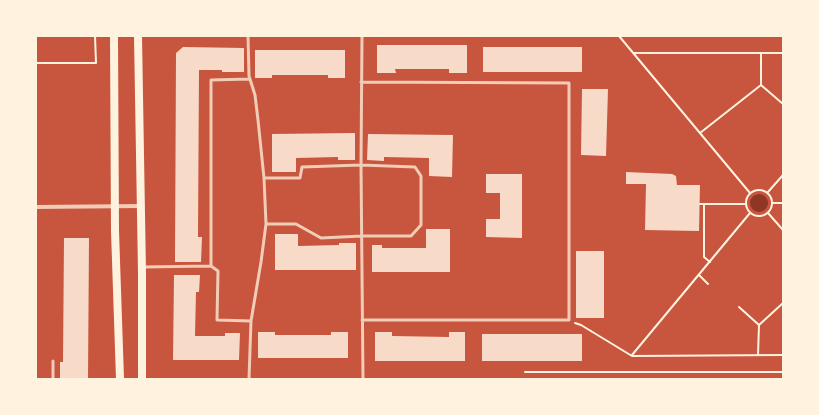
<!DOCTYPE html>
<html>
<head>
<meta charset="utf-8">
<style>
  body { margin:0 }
  #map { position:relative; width:819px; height:415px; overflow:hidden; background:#c8553d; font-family:"Times New Roman",serif }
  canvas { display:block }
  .frame { position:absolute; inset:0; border:37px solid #fff3e0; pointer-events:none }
</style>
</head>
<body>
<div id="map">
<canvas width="819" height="415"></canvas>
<div class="frame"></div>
</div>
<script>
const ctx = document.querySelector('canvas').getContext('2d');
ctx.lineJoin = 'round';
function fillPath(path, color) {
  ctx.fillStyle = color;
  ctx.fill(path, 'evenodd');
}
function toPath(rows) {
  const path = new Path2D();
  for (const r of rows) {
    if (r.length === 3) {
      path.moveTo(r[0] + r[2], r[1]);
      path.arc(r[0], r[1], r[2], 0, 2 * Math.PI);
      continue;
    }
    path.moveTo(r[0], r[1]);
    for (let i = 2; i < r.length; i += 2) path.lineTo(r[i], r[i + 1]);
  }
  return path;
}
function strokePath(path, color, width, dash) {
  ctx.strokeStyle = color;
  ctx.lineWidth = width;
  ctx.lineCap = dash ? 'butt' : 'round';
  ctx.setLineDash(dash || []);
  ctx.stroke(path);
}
fillPath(toPath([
  [759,203,9]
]), '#8f3625');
fillPath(toPath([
  [377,45,467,45,467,73,449,73,449,69,395,69,396,73,377,73],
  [183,47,244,48,244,72,222,72,222,70,199,70,198,237,202,237,201,262,175,262,176,53],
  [483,47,582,47,582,72,483,72],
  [255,50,345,50,345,78,328,78,328,75,272,75,272,78,255,78],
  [582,89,608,89,606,156,581,155],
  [355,133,355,160,338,160,338,157,296,158,296,172,272,172,272,134],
  [368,134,453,135,452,177,429,176,429,158,384,157,384,161,367,160],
  [626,172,672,174,676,176,677,185,700,185,699,231,645,230,646,184,626,184],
  [486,174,522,174,522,238,486,237,486,219,500,219,500,193,486,193],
  [426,229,450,229,450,272,372,272,372,245,382,245,382,248,426,248],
  [275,234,298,234,298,246,339,245,339,243,356,243,356,270,275,270],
  [64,238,89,238,88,379,60,379,60,362,63,362],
  [576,251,604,251,604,318,576,318],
  [174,275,200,275,199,292,196,292,195,336,225,336,225,333,240,333,239,360,173,360],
  [258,332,275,332,275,335,331,335,331,332,348,332,348,358,258,358],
  [375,332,392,332,392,336,449,337,449,332,465,332,465,361,375,361],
  [482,334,582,334,582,361,482,361]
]), '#f7dbc8');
strokePath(toPath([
  [619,36,750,193],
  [633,53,783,53],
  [761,53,761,85,783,104],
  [36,63,96,63,95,36],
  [700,133,761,85],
  [759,203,13],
  [768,192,783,175],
  [772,203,783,203],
  [700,204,745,204],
  [704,204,704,257,710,262],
  [768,213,783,230],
  [699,275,708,284],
  [739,307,759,325],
  [575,323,581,325,632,356,783,355],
  [632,355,750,213],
  [758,355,759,325,783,303],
  [525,372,783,372]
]), '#fff3e0', 2);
strokePath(toPath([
  [248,36,249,76,255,95,258,120,264,178,266,224,261,262,251,321,249,379],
  [362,36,361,165,363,379],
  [361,82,569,83,569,320,362,320],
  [264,178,300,178,302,167,361,165,415,167,421,176,421,225,411,236,362,236,321,238,296,224,266,224],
  [211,266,211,80,250,79],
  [143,267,211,266,218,271,217,320,251,321],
  [53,361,53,379]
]), '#f1ccb7', 3);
strokePath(toPath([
  [36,207,141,206]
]), '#f1ccb7', 4);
strokePath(toPath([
  [114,36,115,231,120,379],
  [138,36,142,273,142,379]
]), '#fff3e0', 8);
</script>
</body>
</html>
